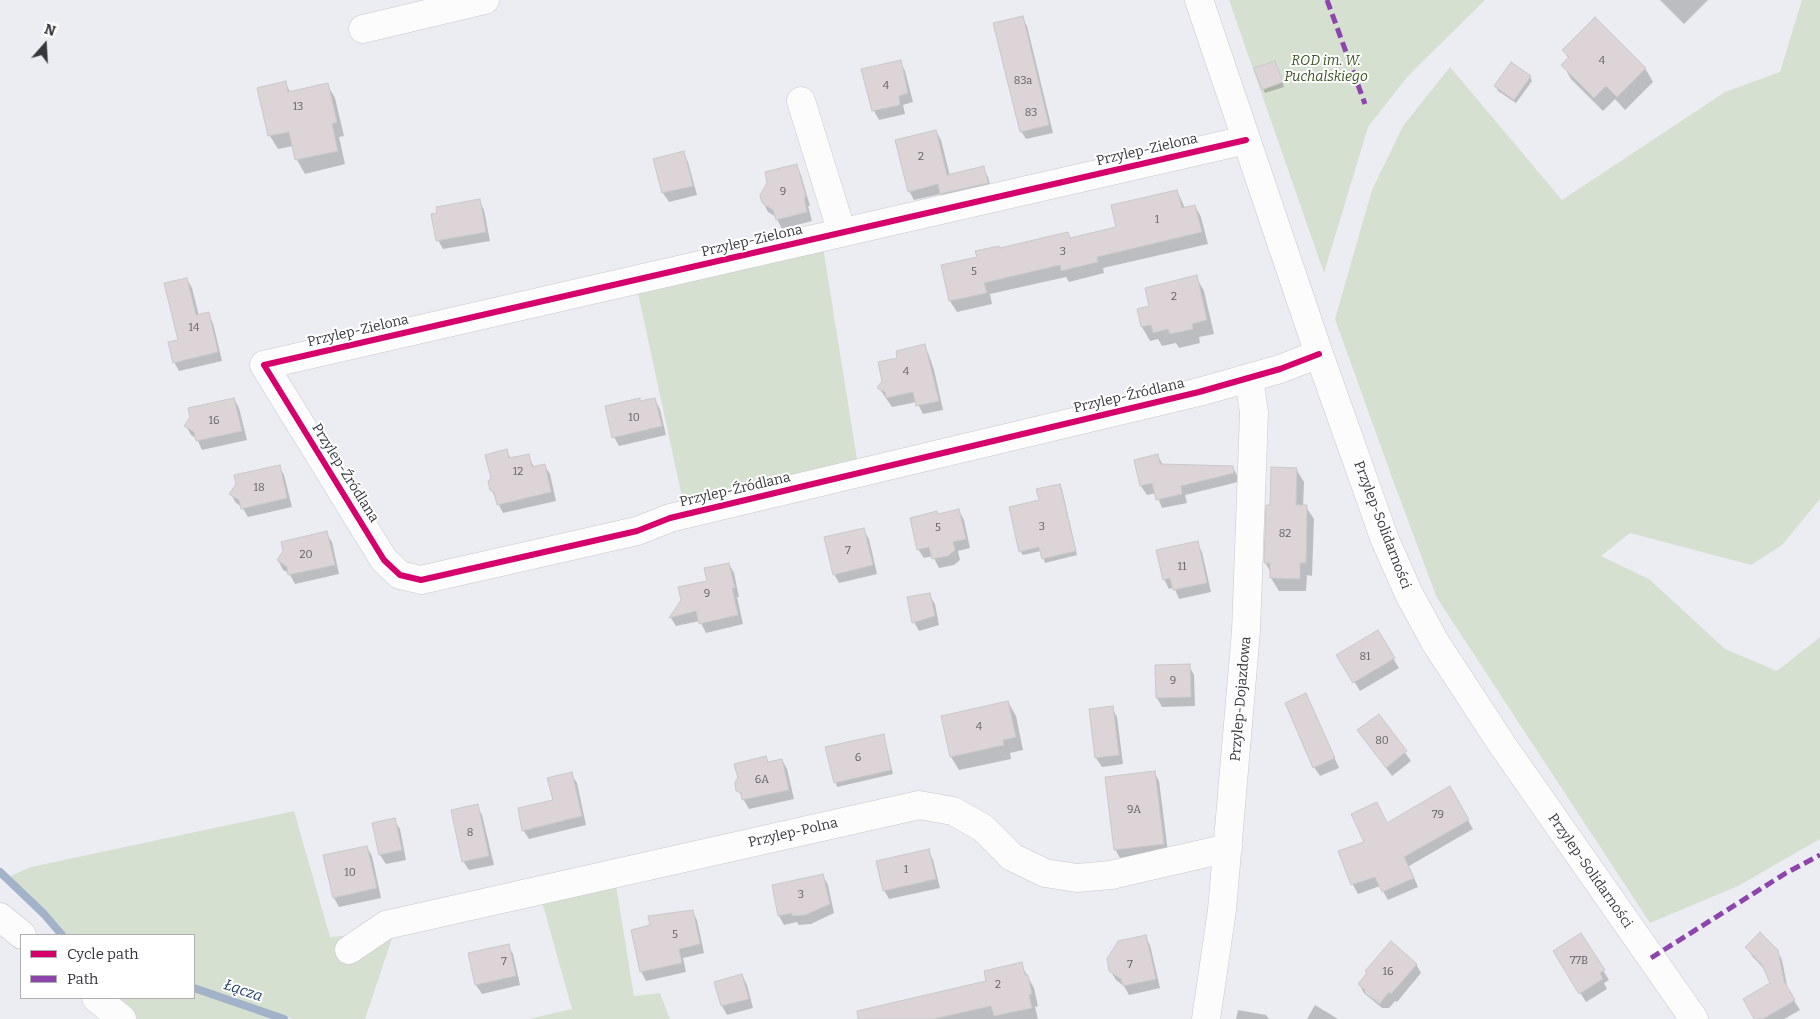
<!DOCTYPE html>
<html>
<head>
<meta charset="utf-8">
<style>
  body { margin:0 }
  #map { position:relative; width:1820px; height:1019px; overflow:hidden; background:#ebedf2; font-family:Bitter,serif }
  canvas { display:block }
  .legend { position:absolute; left:20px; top:934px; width:175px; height:65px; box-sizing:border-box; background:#fff; border:1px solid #afafb1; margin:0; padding:6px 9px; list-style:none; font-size:15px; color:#36373b }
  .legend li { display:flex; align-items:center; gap:10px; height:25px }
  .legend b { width:25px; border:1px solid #afafb1 }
  .north { position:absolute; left:20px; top:20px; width:50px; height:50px; -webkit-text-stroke:4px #fff; paint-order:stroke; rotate:19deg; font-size:14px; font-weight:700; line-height:20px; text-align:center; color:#36373b }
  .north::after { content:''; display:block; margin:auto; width:18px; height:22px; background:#36373b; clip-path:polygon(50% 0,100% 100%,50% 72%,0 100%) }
</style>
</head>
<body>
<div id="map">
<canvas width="1820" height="1019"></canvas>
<ul class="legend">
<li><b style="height:6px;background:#d6006c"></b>Cycle path</li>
<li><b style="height:6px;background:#8e44ad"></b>Path</li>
</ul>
<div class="north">N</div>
</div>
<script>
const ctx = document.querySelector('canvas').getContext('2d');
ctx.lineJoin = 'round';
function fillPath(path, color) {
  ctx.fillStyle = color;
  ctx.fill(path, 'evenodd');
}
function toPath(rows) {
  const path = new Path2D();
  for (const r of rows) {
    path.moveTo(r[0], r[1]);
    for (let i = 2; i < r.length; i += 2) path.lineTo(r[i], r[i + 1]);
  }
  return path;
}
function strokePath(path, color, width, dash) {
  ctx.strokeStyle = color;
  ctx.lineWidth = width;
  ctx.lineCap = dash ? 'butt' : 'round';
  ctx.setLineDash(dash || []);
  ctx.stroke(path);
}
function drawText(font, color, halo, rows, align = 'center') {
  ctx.font = font + ' Bitter,serif';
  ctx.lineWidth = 4;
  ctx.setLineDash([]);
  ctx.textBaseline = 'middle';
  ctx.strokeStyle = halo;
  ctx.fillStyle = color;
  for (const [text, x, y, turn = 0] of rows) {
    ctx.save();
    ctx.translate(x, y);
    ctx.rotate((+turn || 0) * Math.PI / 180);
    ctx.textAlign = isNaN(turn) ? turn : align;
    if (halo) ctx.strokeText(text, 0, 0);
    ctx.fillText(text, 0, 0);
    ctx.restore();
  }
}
fillPath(toPath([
  [1229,0,1485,0,1408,76,1368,127,1324,273],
  [1802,0,1820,0,1820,499,1782,545,1751,565,1630,533,1601,556,1649,579,1725,649,1777,671,1820,637,1820,839,1738,886,1650,923,1437,598,1394,483,1335,319,1372,190,1403,126,1450,67,1562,200,1725,92,1780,72],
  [823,247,860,478,687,520,636,284],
  [294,811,330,937,394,932,365,1019,293,1019,194,987,194,935,60,935,6,878,31,867],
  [614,873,634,996,660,993,670,1019,529,1019,572,1009,539,891],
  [194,988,284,1019,138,1019,112,998,194,998]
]), '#d6e0d1');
fillPath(toPath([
  [1660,0,1708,0,1684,24],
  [1022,18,1027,26,1053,133,1026,139,1021,131],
  [1563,50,1645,68,1653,82,1625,110,1615,99,1603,111,1571,79,1563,65,1569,59],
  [900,62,905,71,913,102,903,105,905,114,879,120,874,111,863,70],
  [1275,62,1284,87,1265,93,1263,89],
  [1530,77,1532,81,1516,103,1498,91,1496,87],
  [285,83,291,93,327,84,335,98,344,136,339,137,345,164,305,174,297,160,293,146,278,149,270,136],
  [936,131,941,140,950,176,983,168,988,177,992,192,947,203,941,194,914,200,909,191],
  [683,153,688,162,697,195,669,202,663,193,655,160],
  [796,166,801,175,810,206,808,206,812,221,782,229,776,217,768,212,763,202],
  [1177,191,1185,208,1195,206,1201,217,1208,244,1103,268,1104,273,1069,282,1066,277,990,294,992,304,957,312,950,301,942,266,978,258,1000,249,1068,233,1071,239,1118,228],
  [479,201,484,210,490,241,443,249,438,240],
  [1196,277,1204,291,1214,334,1199,337,1200,343,1179,348,1176,343,1162,346,1158,339,1150,341,1142,327,1138,310,1150,307],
  [187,279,192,288,199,316,208,314,213,323,222,361,179,371,174,362,179,341],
  [924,346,929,355,934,370,943,410,923,414,917,402,892,407,879,388,899,359],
  [234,399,239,408,247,440,202,450,197,439,191,435,186,426],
  [639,399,641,403,655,400,660,409,666,435,619,446,614,437],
  [507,451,511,459,528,455,534,467,544,465,550,474,556,501,503,513,491,489,492,478],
  [1158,456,1163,465,1233,468,1238,477,1238,482,1185,495,1187,503,1162,508,1156,493,1147,495,1141,486,1136,461],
  [279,466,284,475,292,507,248,517,242,507,236,503,231,494,237,484],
  [1296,469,1304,482,1303,507,1306,507,1314,519,1312,576,1307,575,1306,591,1279,591,1271,578,1271,573,1265,562],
  [1060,485,1062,489,1077,555,1045,563,1041,551,1023,555,1020,551,1040,501],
  [959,511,964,520,970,548,958,551,960,560,954,565,939,568,933,556,924,558,918,549,938,515],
  [863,529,869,539,877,574,839,583,834,574],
  [326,533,332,542,339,574,295,584,289,573,283,570,278,560],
  [1197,543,1202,552,1211,592,1179,599,1174,587,1169,589,1164,579],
  [729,564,734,573,739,597,737,597,743,624,706,633,700,621,676,626,671,618,682,601,709,582],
  [929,595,935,604,939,625,919,631,914,622],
  [1377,632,1399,668,1360,691,1338,655],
  [1189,666,1194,675,1195,706,1162,707,1157,698],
  [1008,702,1016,716,1023,750,1010,753,1011,759,959,770,951,757],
  [1310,703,1339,768,1320,776,1314,767],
  [1112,708,1117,717,1123,764,1102,767,1096,758],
  [1379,716,1411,761,1392,776,1359,731],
  [883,736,885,740,893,774,837,787,827,748],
  [766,758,769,763,782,760,787,769,794,799,749,809,738,790],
  [1154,772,1159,781,1168,852,1120,858,1115,849],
  [571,774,577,783,586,825,529,839,523,830,554,801],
  [1449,788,1473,829,1409,866,1418,887,1388,900,1380,886,1358,894,1353,885,1340,852,1366,842,1387,824],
  [477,806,482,815,494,865,469,870,463,861],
  [394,820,400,829,406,860,386,864,380,855],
  [367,847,372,856,381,898,339,907,334,898,325,856],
  [928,850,933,860,940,888,889,899,884,890],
  [823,876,828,885,834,913,811,924,799,925,797,922,784,925,779,916],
  [692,911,697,920,704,953,683,958,686,972,646,981,641,971,652,926],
  [1581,935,1609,980,1604,983,1607,989,1586,1002,1554,951],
  [1145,936,1150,945,1160,988,1129,995,1124,986,1116,980,1110,970],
  [508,945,513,954,520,985,482,994,476,985,469,954],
  [1747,947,1777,950,1782,960,1788,991,1800,1010,1784,1019,1756,1019,1771,984,1766,971,1752,956],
  [1021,964,1034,988,1038,1006,1035,1007,1038,1019,870,1019,987,982],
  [1416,964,1421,973,1397,1002,1395,1001,1389,1008,1382,1008,1364,993,1359,984],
  [1365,988,1381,1002,1380,1004,1365,992],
  [742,975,747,985,753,1008,727,1015,722,1006,716,983],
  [1315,1005,1338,1019,1307,1019],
  [1238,1010,1266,1015,1269,1019,1236,1019]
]), '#0003');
strokePath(toPath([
  [0,872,44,914,62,935],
  [194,988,284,1019]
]), '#a1b2c9', 8);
const building = toPath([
  [1023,16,1049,125,1020,132,993,23,1023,16],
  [1595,17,1646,68,1617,97,1606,86,1594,98,1561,65,1569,57,1562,50,1595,17],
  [901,60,908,93,899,96,900,105,872,111,861,69,901,60],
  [1275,61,1283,82,1262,90,1254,68,1275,61],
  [1511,62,1531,76,1514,100,1494,86,1511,62],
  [286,81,288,92,328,83,337,122,332,124,338,151,295,160,289,132,268,136,257,88,286,81],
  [936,130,947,175,984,166,988,183,940,194,938,184,908,192,895,140,936,130],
  [684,151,693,186,662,193,653,159,684,151],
  [797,164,806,197,804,197,807,212,776,220,773,210,762,203,760,195,767,183,765,172,797,164],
  [1177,190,1182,208,1195,205,1202,232,1097,257,1098,262,1061,271,1060,265,984,283,987,293,949,301,941,265,977,257,975,251,999,246,1000,248,1068,232,1070,238,1116,227,1111,205,1177,190],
  [480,199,486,232,436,241,431,214,437,213,436,207,480,199],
  [1197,275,1207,320,1192,324,1193,329,1170,334,1168,329,1153,333,1151,325,1141,327,1137,309,1149,306,1145,288,1197,275],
  [187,278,196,315,209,312,218,352,173,363,168,342,178,340,164,283,187,278],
  [925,344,939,401,916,406,913,392,886,398,885,392,877,388,882,381,878,362,897,358,896,351,925,344],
  [234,398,242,431,196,441,194,432,184,426,190,417,188,408,234,398],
  [640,398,640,401,655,398,662,426,612,438,605,406,640,398],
  [507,449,509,458,529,454,532,467,545,464,551,492,497,505,494,492,490,490,488,481,491,478,485,455,507,449],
  [1158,454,1160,464,1233,466,1234,473,1181,486,1182,494,1156,500,1152,483,1140,486,1134,460,1158,454],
  [280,465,287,498,241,509,239,500,229,494,236,484,234,475,280,465],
  [1271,467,1297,468,1296,505,1307,505,1306,563,1300,563,1300,579,1270,578,1270,563,1264,563,1266,505,1270,505,1271,467],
  [1060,484,1076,551,1042,559,1039,547,1019,552,1009,507,1039,500,1036,489,1060,484],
  [959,509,966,539,953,542,955,550,948,556,932,559,929,547,917,550,910,518,937,511,938,514,959,509],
  [864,528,873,565,833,575,824,537,864,528],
  [327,531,335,565,288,575,287,567,277,560,283,551,281,542,327,531],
  [1198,541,1207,583,1173,590,1170,578,1163,580,1156,550,1198,541],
  [729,563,735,588,732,588,738,615,699,624,696,611,669,618,681,600,678,587,707,581,704,568,729,563],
  [930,593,935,616,912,623,907,597,930,593],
  [1378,630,1395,658,1353,683,1336,655,1378,630],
  [1190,664,1191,697,1156,698,1155,665,1190,664],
  [1306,693,1335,758,1313,768,1285,703,1306,693],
  [1008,701,1016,737,1003,740,1004,745,950,757,941,716,1008,701],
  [1113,706,1119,755,1095,758,1089,709,1113,706],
  [1379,714,1407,751,1386,768,1357,730,1379,714],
  [884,734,891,770,834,783,825,747,884,734],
  [766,756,768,762,782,759,789,790,742,800,741,793,736,791,735,782,738,778,734,764,766,756],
  [1155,771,1164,844,1114,850,1105,777,1155,771],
  [572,772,582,816,522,831,518,808,553,800,547,778,572,772],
  [1450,786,1469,820,1404,857,1414,878,1382,892,1375,877,1351,885,1338,851,1364,842,1351,814,1377,802,1387,823,1450,786],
  [478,804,489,856,462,862,451,810,478,804],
  [395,818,402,850,379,855,372,823,395,818],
  [367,846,377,888,333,898,323,855,367,846],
  [929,849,936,879,883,891,876,861,929,849],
  [823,874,830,904,805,915,792,916,792,913,778,916,772,885,823,874],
  [693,910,700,944,679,949,682,963,640,972,631,930,650,925,648,916,693,910],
  [1760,932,1778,950,1784,981,1795,1000,1763,1019,1754,1019,1743,999,1770,983,1762,965,1745,947,1760,932],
  [1581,933,1605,970,1600,973,1603,979,1579,994,1553,951,1581,933],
  [1146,935,1156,979,1123,986,1121,979,1109,971,1107,959,1118,941,1146,935],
  [1391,941,1417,964,1391,994,1389,992,1380,1003,1358,984,1367,973,1365,971,1391,941],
  [509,944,516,976,475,985,468,953,509,944],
  [1022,962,1025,975,1028,975,1032,994,1029,995,1032,1008,994,1016,991,1006,933,1019,858,1019,857,1011,986,981,984,971,1022,962],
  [742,974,749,999,721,1006,714,982,742,974]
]);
fillPath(building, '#dcd4d7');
strokePath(building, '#c9c8ca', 1);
const minor = toPath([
  [363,29,485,0],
  [801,101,842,233],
  [1246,140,264,365,384,560,400,575,421,580,637,531,670,518,1199,392,1280,369,1319,354],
  [0,917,22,935],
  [349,950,386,925,919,805,953,811,983,828,1012,857,1045,873,1077,878,1111,875,1228,848],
  [96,998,122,1019],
  [1206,1019,1222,910,1246,631,1254,413,1249,378]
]);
const secondary = toPath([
  [1199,0,1319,354,1385,540,1409,594,1435,642,1501,743,1694,1019]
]);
strokePath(minor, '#c6c8cc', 29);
strokePath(secondary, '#c6c8cc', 29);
strokePath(minor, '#fcfcfd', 28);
strokePath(secondary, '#fcfcfd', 28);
strokePath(toPath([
  [1327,0,1365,104],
  [1651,958,1786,873,1820,855]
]), '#8e44ad', 5, [10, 5]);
strokePath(toPath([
  [1246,140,264,365,384,560,400,575,421,580,637,531,670,518,1199,392,1280,369,1319,354]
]), '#d6006c', 6);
drawText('11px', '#616064', null, [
  ["4",1602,61],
  ["83a",1023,81],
  ["4",886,86],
  ["13",298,107],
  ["83",1031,113],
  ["2",921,157],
  ["9",783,192],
  ["1",1157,220],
  ["3",1063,252],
  ["5",974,272],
  ["2",1174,297],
  ["14",194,328],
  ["4",906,372],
  ["10",634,418],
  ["16",214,421],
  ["12",518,472],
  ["18",259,488],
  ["3",1042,527],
  ["5",938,528],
  ["82",1285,534],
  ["7",848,551],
  ["20",306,555],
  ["11",1182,567],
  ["9",707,594],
  ["81",1365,657],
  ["9",1173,681],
  ["4",979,727],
  ["80",1382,741],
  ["6",858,758],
  ["6A",762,780],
  ["9A",1134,810],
  ["79",1438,815],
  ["8",470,833],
  ["1",906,870],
  ["10",350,873],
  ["3",801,895],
  ["5",675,935],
  ["77B",1579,961],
  ["7",504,962],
  ["7",1130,965],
  ["16",1388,972],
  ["2",998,985]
]);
drawText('italic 14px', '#3c5521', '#fff', [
  ["ROD im. W.",1326,61],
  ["Puchalskiego",1326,77]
]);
drawText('14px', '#36373b', '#fff', [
  ["Przylep-Zielona",1147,150,-13],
  ["Przylep-Zielona",752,241,-13],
  ["Przylep-Zielona",358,331,-13],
  ["Przylep-Źródlana",1129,396,-13],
  ["Przylep-Źródlana",345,473,58],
  ["Przylep-Źródlana",735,490,-13],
  ["Przylep-Solidarności",1382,525,69],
  ["Przylep-Dojazdowa",1241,699,-85],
  ["Przylep-Polna",793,833,-13],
  ["Przylep-Solidarności",1590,871,55]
]);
drawText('italic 15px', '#203f6a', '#fff', [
  ["Łącza",243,991,19]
]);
</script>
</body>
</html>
